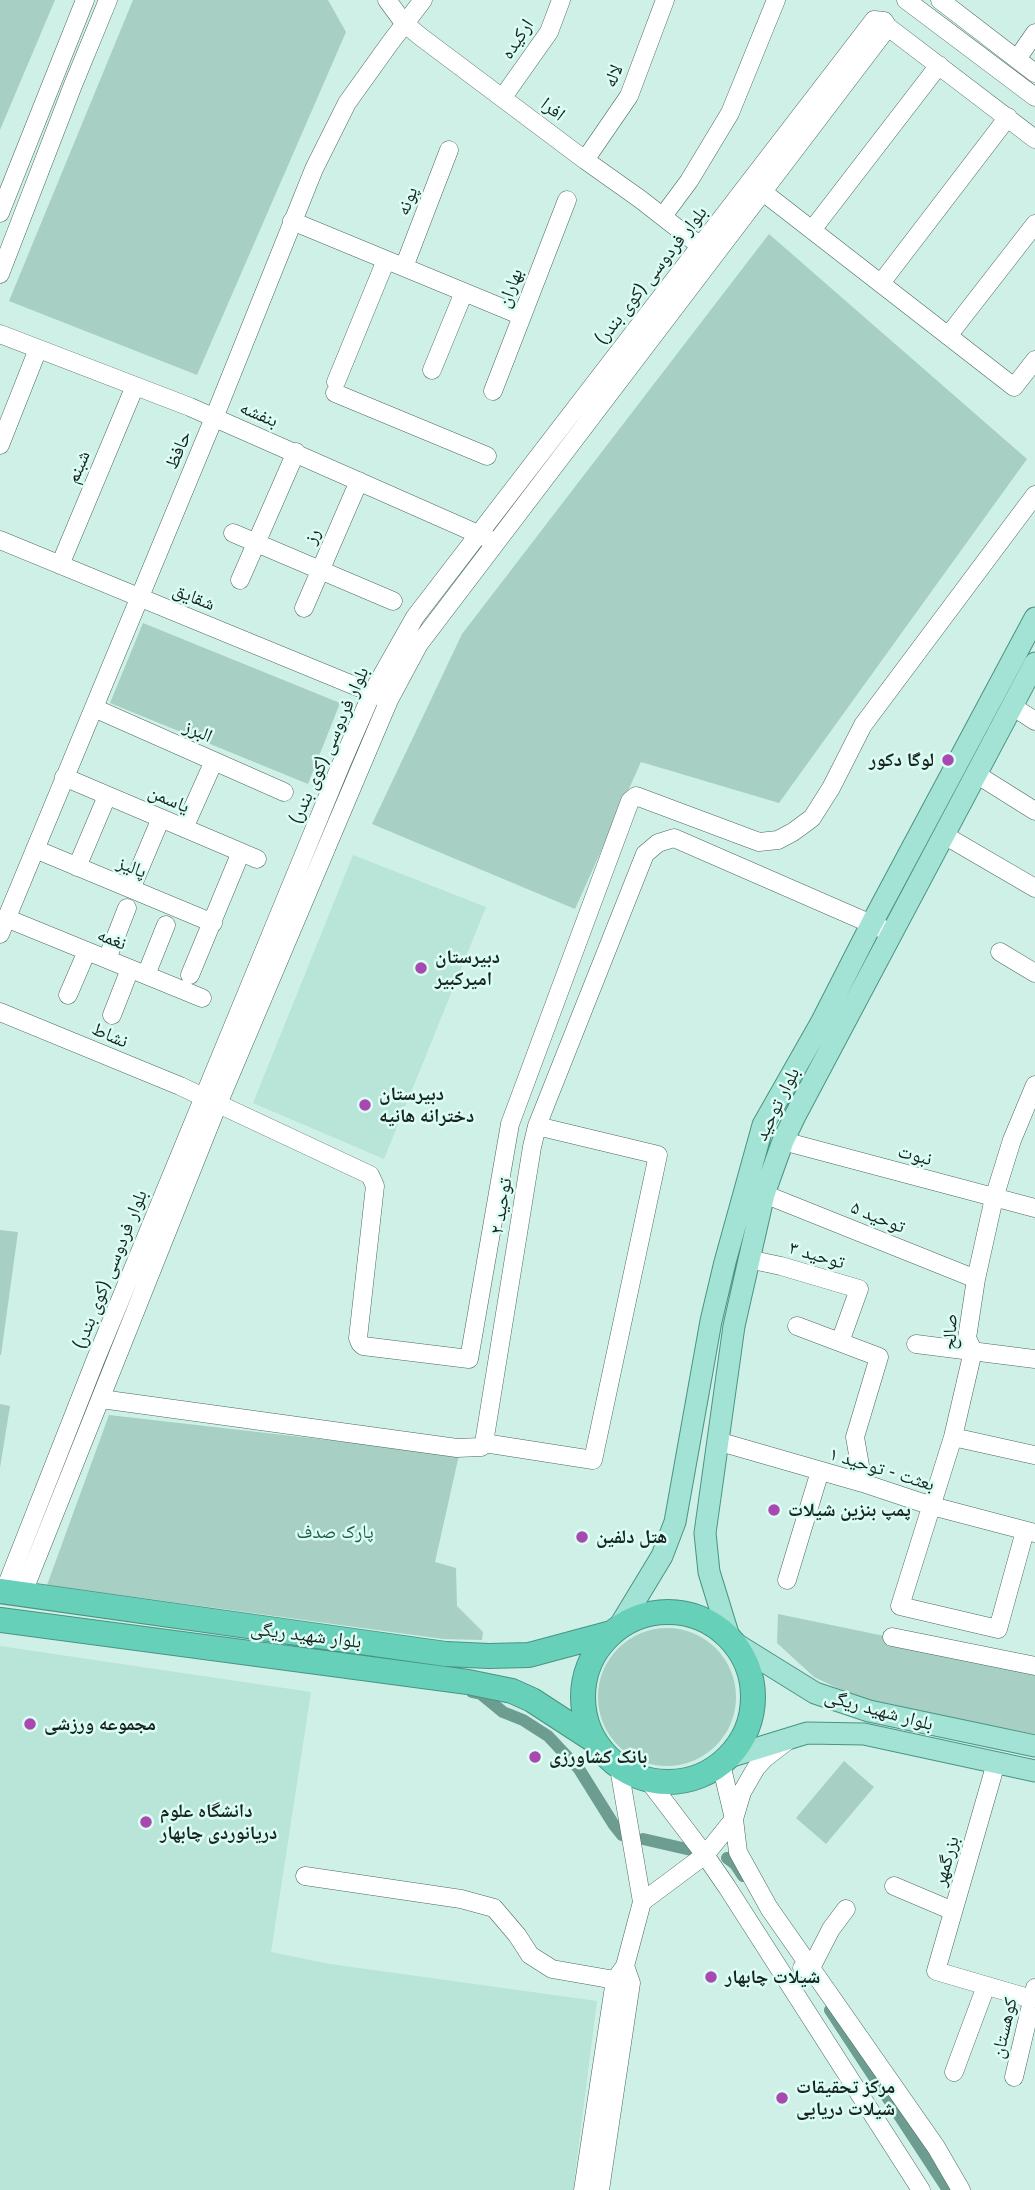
<!DOCTYPE html>
<html>
<head>
<meta charset="utf-8">
<style>
  body { margin:0 }
  canvas { display:block; background:#cef0e7 }
</style>
</head>
<body>
<canvas width="1035" height="2190"></canvas>
<script>
const ctx = document.querySelector('canvas').getContext('2d');
ctx.lineJoin = 'round';
function fillPath(path, color) {
  ctx.fillStyle = color;
  ctx.fill(path, 'evenodd');
}
function toPath(rows) {
  const path = new Path2D();
  for (const r of rows) {
    if (r.length === 3) {
      path.moveTo(r[0] + r[2], r[1]);
      path.arc(r[0], r[1], r[2], 0, 2 * Math.PI);
      continue;
    }
    path.moveTo(r[0], r[1]);
    for (let i = 2; i < r.length; i += 2) path.lineTo(r[i], r[i + 1]);
  }
  return path;
}
function strokePath(path, color, width, dash) {
  ctx.strokeStyle = color;
  ctx.lineWidth = width;
  ctx.lineCap = dash ? 'butt' : 'round';
  ctx.setLineDash(dash || []);
  ctx.stroke(path);
}
function drawText(font, color, halo, rows, align = 'center') {
  ctx.font = font + ' Lato,"Noto Naskh Arabic",sans-serif';
  ctx.lineWidth = 5;
  ctx.setLineDash([]);
  ctx.textBaseline = 'middle';
  ctx.strokeStyle = halo;
  ctx.fillStyle = color;
  for (const [text, x, y, turn = 0] of rows) {
    ctx.save();
    ctx.translate(x, y);
    ctx.rotate((+turn || 0) * Math.PI / 180);
    ctx.textAlign = isNaN(turn) ? turn : align;
    if (halo) ctx.strokeText(text, 0, 0);
    ctx.fillText(text, 0, 0);
    ctx.restore();
  }
}
fillPath(toPath([
  [353,855,486,907,384,1159,253,1103],
  [0,1646,311,1692,271,1952,330,1964,597,2001,573,2190,0,2190]
]), '#b9e4d8');
fillPath(toPath([
  [0,0,55,0,0,130],
  [133,0,328,0,346,32,197,375,9,301],
  [769,234,1027,459,779,803,641,762,575,909,372,824,462,634],
  [143,623,340,703,308,784,110,703],
  [0,1230,18,1232,1,1355,0,1355],
  [0,1404,10,1406,0,1468],
  [109,1415,459,1455,435,1562,456,1568,457,1606,483,1632,482,1640,443,1639,47,1585],
  [778,1614,1035,1667,1035,1734,878,1704,852,1695,814,1677,777,1643],
  [667,1697,69],
  [844,1761,874,1787,826,1844,796,1818]
]), '#a8cfc4');
strokePath(toPath([
  [472,1692,481,1694,503,1712,523,1720,548,1736,579,1769,614,1825,622,1835,627,1837],
  [643,1839,691,1850],
  [727,1858,735,1864,743,1876],
  [830,2010,948,2190]
]), '#6d9d91', 12);
const minor = toPath([
  [387,0,404,23,421,37,585,160,640,199,708,252],
  [906,0,1035,97],
  [940,0,1035,73],
  [1017,59,1035,33],
  [503,97,549,32,561,0],
  [585,160,629,96,665,0],
  [763,192,1014,387,1035,360],
  [0,213,85,0],
  [663,216,689,181,730,113,776,0],
  [292,221,522,316],
  [812,230,939,65],
  [404,267,449,150],
  [0,274,73,85,108,0],
  [881,283,1008,117],
  [0,334,190,407,487,538],
  [948,336,1035,224],
  [432,370,464,292],
  [336,382,386,260],
  [493,391,567,200],
  [335,393,487,456],
  [0,445,38,349],
  [233,533,393,601],
  [0,540,382,697],
  [60,565,135,386],
  [240,580,296,452],
  [304,608,359,481],
  [1012,706,1035,721],
  [94,708,284,792],
  [976,774,1035,811],
  [64,777,257,859],
  [184,828,214,761],
  [944,835,1035,888],
  [35,849,213,923],
  [77,867,107,796],
  [131,889,161,818],
  [6,918,202,998],
  [0,934,214,418,314,169,347,103,390,43,423,0],
  [1000,952,1035,973],
  [107,959,127,908],
  [146,975,166,925],
  [190,975,241,852],
  [68,995,87,951],
  [0,1012,180,1086,370,1175,375,1186,358,1338,360,1343,363,1346,469,1359,510,1124,630,801,636,796,759,842,778,840,793,832,812,818,831,788,863,725,1035,495],
  [112,1015,130,969],
  [783,1141,1035,1208],
  [764,1194,976,1279],
  [748,1259,781,1266,859,1289,840,1342],
  [797,1326,879,1357,855,1437,863,1483],
  [916,1344,1035,1359],
  [101,1399,457,1448,481,1447,484,1443,532,1147,537,1126,645,854,658,843,674,838,892,933],
  [953,1437,1034,1455],
  [717,1441,863,1483,932,1506,1035,1533],
  [484,1443,593,1460,658,1155,537,1126],
  [1025,1531,998,1629,900,1606,953,1437,973,1351,967,1338,976,1279,994,1198,1012,1140,1035,1085],
  [787,1580,820,1471],
  [4,1592,95,1361,342,762,372,693,415,617,874,20,884,21,888,27,1035,139],
  [22,1595,218,1104,389,700,419,644,888,27],
  [892,1637,1035,1666],
  [996,1763,936,1971,1032,1999],
  [721,1764,734,1819,738,1852,769,1908,936,2147,961,2190],
  [648,1780,705,1855,727,1887,921,2190],
  [305,1876,461,1899,494,1908,517,1935,530,1955,552,1969,615,1980],
  [894,1886,953,1911],
  [642,1902,705,1855,734,1819,742,1792,756,1768,765,1758,786,1742],
  [802,1968,811,1968,831,1929,846,1909],
  [954,2072,986,1986],
  [1014,2077,1035,1988],
  [583,2190,615,1980,625,1966,642,1902,619,1768],
  [600,2190,631,1983,625,1966]
]);
const major = toPath([
  [619,1627,662,1556,675,1522,711,1321,725,1262,763,1125,821,1023,872,923,1035,618],
  [729,1637,709,1572,705,1533,734,1326,764,1194,783,1141,796,1114,1035,663],
  [736,1644,815,1693,869,1711,1035,1746],
  [729,1757,807,1733,864,1734,1035,1771]
]);
const highway = toPath([
  [0,1591,446,1654,489,1656,529,1655,611,1633],
  [668,1697,85],
  [0,1620,468,1682,512,1691,532,1700,595,1741]
]);
strokePath(minor, '#4b6961', 19);
strokePath(major, '#4a9383', 23);
strokePath(highway, '#4a9383', 26);
strokePath(minor, '#fff', 18);
strokePath(major, '#a3e3d5', 21);
strokePath(highway, '#66d0b9', 24);
for (const [x, y, r, color] of [
  [948,760,7,"#a849b2"],
  [421,968,7,"#a849b2"],
  [365,1105,7,"#a849b2"],
  [774,1510,7,"#a849b2"],
  [582,1537,7,"#a849b2"],
  [30,1724,7,"#a849b2"],
  [535,1757,7,"#a849b2"],
  [146,1822,7,"#a849b2"],
  [711,1977,7,"#a849b2"],
  [782,2098,7,"#a849b2"]
]) {
  const dot = new Path2D();
  dot.arc(x, y, r, 0, 2 * Math.PI);
  ctx.fillStyle = color;
  ctx.fill(dot);
  strokePath(dot, '#dbfdf4', 2.5);
}
drawText('19px', '#172320', '#dbfdf4', [
  ["ارکیده",517,39,-57],
  ["لاله",613,76,-67],
  ["افرا",553,109,38],
  ["پونه",407,201,-69],
  ["بلوار فردوسی (کوی بندر)",651,275,-52],
  ["بهاران",510,288,-69],
  ["بنفشه",259,414,23],
  ["حافظ",178,450,-67],
  ["شبنم",78,467,-67],
  ["رز",312,536,-66],
  ["شقایق",194,597,22],
  ["البرز",198,731,24],
  ["بلوار فردوسی (کوی بندر)",329,745,-66],
  ["یاسمن",169,799,23],
  ["پالیز",132,867,22],
  ["نغمه",112,939,22],
  ["نشاط",110,1035,23],
  ["بلوار توحید",777,1104,-64],
  ["نبوت",915,1155,15],
  ["توحید ۲",501,1206,-81],
  ["توحید ۵",878,1217,22],
  ["توحید ۳",817,1255,16],
  ["بلوار فردوسی (کوی بندر)",110,1269,-68],
  ["صالح",950,1332,-89],
  ["بعثت - توحید ۱",882,1469,17],
  ["بلوار شهید ریگی",306,1635,7],
  ["بلوار شهید ریگی",879,1710,15],
  ["بزرگمهر",946,1861,-74],
  ["کوهستان",1004,2028,-77]
]);
drawText('bold 19px', '#172320', '#dbfdf4', [
  ["لوگا دکور",934,760,"right"],
  ["دبیرستان",435,957],
  ["امیرکبیر",435,979],
  ["دبیرستان",379,1094],
  ["دخترانه هانیه",379,1116],
  ["پمپ بنزین شیلات",788,1510],
  ["هتل دلفین",596,1537],
  ["مجموعه ورزشی",44,1724],
  ["بانک کشاورزی",549,1757],
  ["دانشگاه علوم",160,1811],
  ["دریانوردی چابهار",160,1833],
  ["شیلات چابهار",725,1977],
  ["مرکز تحقیقات",796,2087],
  ["شیلات دریایی",796,2109]
], 'left');
drawText('19px', '#19594d', '#dbfdf4', [
  ["پارک صدف",335,1532]
]);
</script>
</body>
</html>
